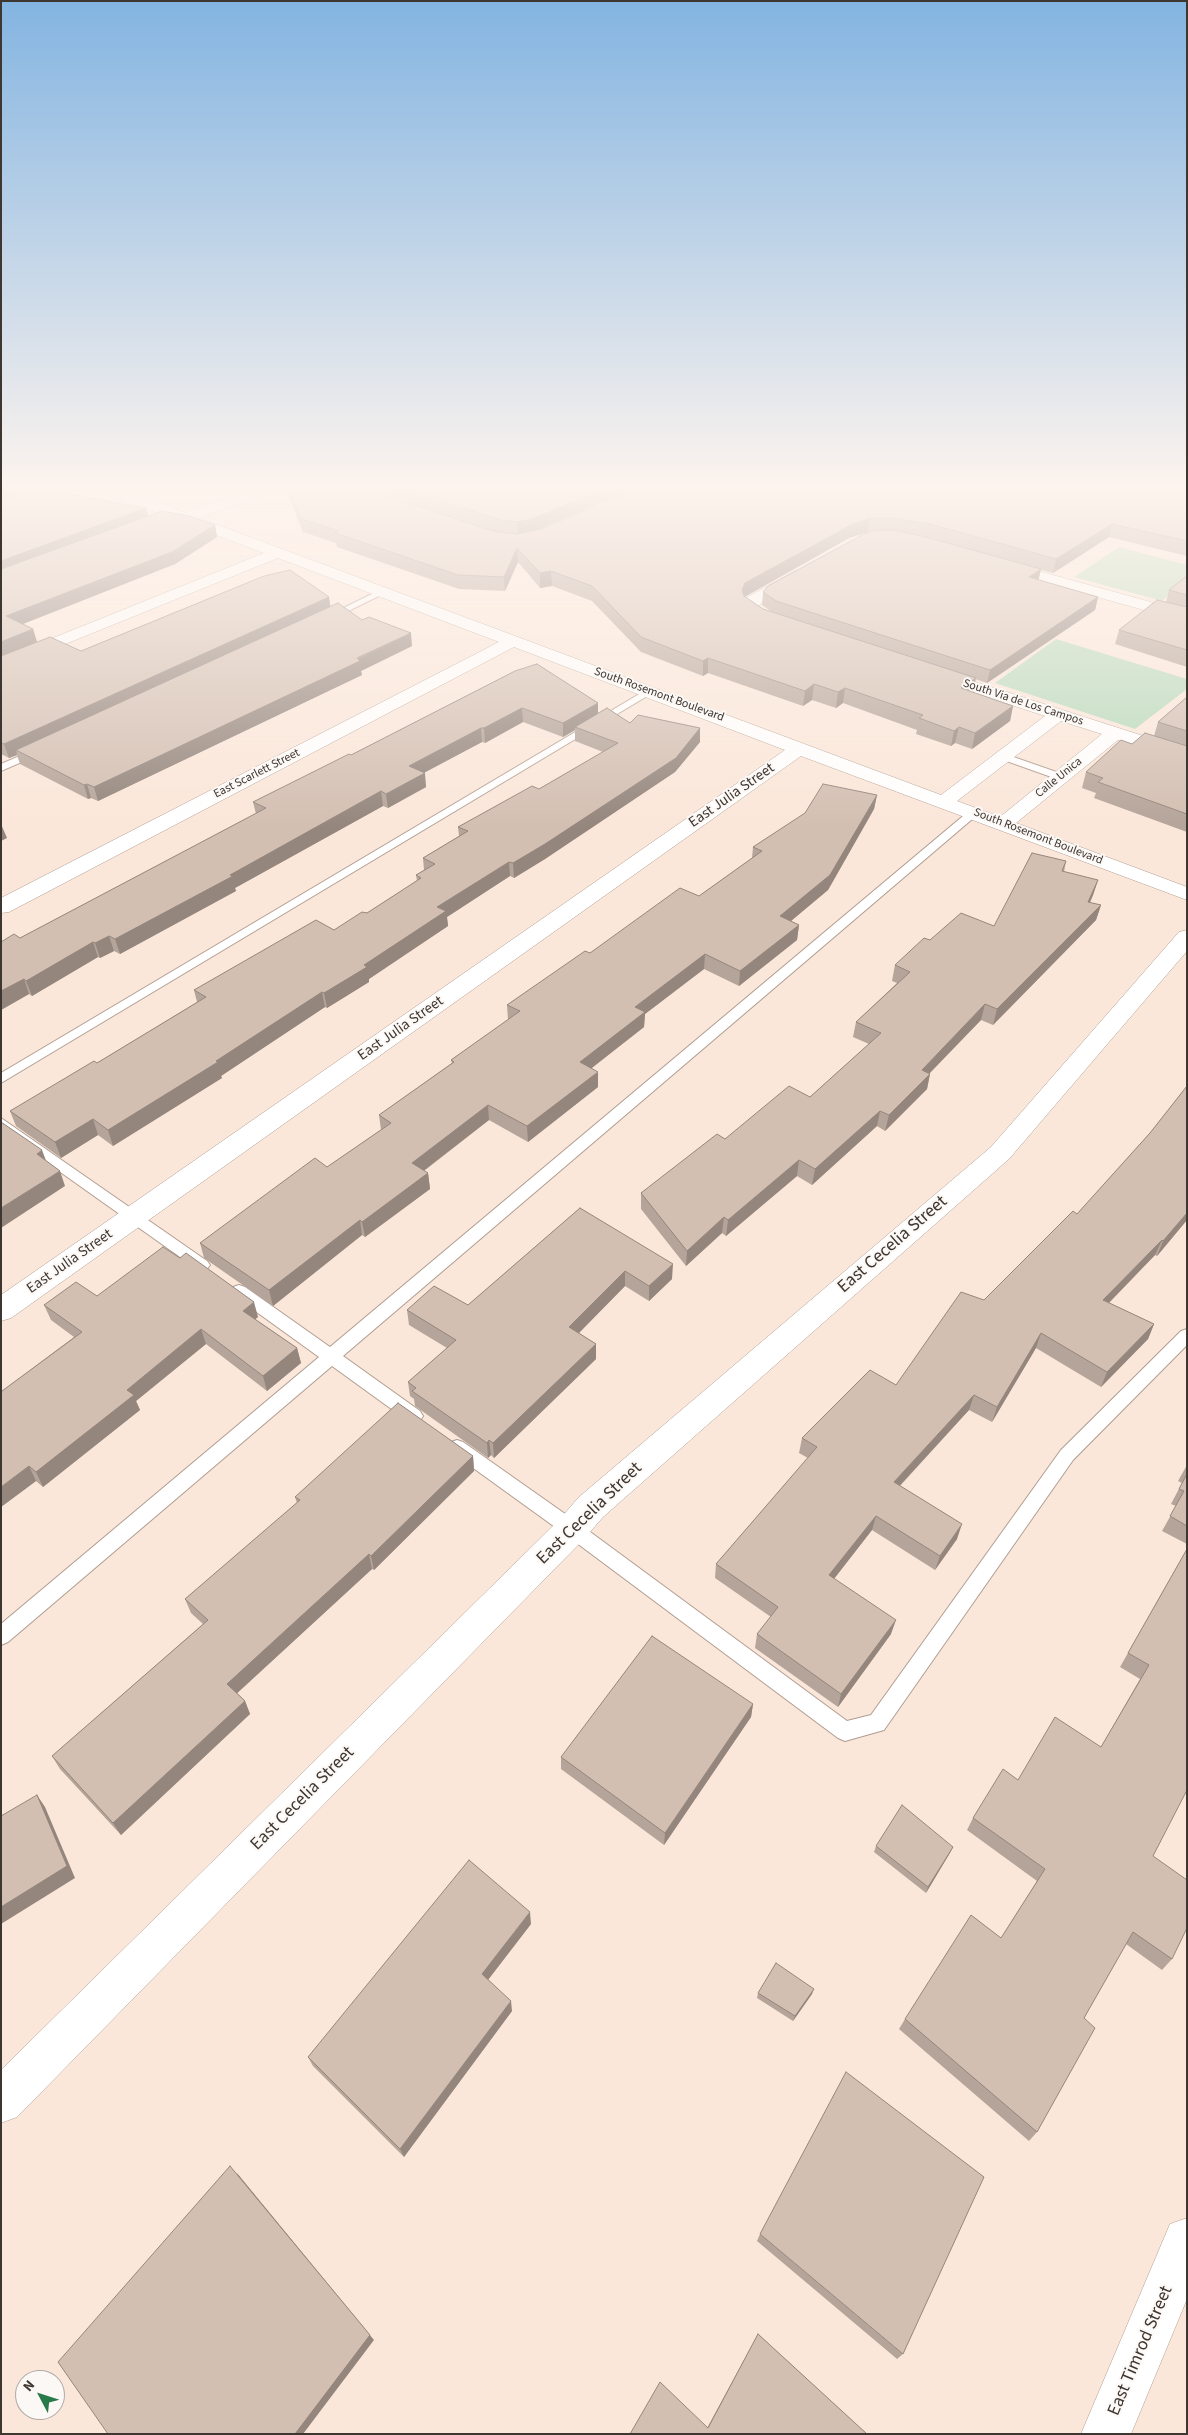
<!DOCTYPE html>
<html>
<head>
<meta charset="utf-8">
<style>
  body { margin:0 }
  #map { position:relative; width:1188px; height:2435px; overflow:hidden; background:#fbe7da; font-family:"Source Sans 3",sans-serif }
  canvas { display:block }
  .frame { position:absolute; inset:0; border:2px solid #3e3631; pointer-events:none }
  .north { position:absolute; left:15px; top:2370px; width:50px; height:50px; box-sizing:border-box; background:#fcf8f5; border:1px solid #b0aaa7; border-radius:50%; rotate:310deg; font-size:14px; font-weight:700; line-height:20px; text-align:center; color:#3e3631 }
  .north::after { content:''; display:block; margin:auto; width:18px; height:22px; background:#287a4b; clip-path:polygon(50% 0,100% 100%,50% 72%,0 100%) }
</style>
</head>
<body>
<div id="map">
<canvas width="1188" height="2435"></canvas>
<div class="frame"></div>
<div class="north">N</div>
</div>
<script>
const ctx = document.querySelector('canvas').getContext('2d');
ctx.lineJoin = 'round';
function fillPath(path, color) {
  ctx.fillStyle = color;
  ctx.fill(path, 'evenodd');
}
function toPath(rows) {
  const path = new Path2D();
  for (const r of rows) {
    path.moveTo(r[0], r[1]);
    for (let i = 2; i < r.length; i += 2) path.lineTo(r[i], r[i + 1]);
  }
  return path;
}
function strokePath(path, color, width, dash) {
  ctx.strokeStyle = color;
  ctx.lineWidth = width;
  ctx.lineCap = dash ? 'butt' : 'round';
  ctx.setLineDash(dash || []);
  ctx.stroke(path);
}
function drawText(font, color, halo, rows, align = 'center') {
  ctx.font = font + ' "Source Sans 3",sans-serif';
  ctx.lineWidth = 4;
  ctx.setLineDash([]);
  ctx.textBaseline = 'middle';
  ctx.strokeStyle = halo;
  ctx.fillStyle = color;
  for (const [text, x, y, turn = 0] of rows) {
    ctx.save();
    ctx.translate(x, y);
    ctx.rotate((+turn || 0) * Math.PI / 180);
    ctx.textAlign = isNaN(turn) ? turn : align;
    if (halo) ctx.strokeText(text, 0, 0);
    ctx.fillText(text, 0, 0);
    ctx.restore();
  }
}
fillPath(toPath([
  [1119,547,1187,565,1187,579,1162,601,1074,577],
  [1056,639,1187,679,1187,689,1135,729,995,683]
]), '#b7dabb');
const service = toPath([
  [225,487,231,487,252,496,245,498,225,491,225,487],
  [380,590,387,592,330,620,323,618,380,590],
  [646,690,654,692,1,1083,1,1073,646,690],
  [36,749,41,752,40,754,1,771,1,764,36,749],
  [1002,753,1065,775,1066,777,1061,780,1057,779,998,758,998,754,1002,753],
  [973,810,978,813,977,815,343,1356,420,1411,423,1416,420,1421,414,1423,408,1421,332,1366,8,1642,1,1645,1,1624,319,1357,233,1295,231,1291,233,1287,239,1285,245,1287,330,1347,969,811,973,810],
  [1,1118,207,1261,210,1265,207,1269,197,1269,1,1130,1,1118],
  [1187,1329,1187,1345,1073,1460,884,1730,845,1741,838,1738,566,1535,451,1452,448,1447,451,1442,457,1440,463,1442,578,1523,847,1721,871,1715,1061,1450,1181,1331,1187,1329]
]);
const minor = toPath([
  [53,487,74,487,72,490,1,513,1,504,53,487],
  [95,487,115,487,185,513,258,487,278,487,276,490,199,518,941,795,1045,716,932,679,929,675,932,671,938,670,1187,750,1187,762,1118,740,1016,823,1187,887,1187,900,801,756,11,1318,1,1321,1,1295,785,750,514,647,9,912,1,913,1,898,499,642,278,558,1,670,1,659,264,553,97,490,95,487],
  [1061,721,1102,734,1000,817,957,801,1061,721],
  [1002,561,1187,612,1187,622,997,569,994,566,997,563,1002,561],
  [795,571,803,576,800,579,766,598,757,608,745,608,743,605,746,598,795,571],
  [1187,930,1187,951,1009,1159,603,1517,584,1539,17,2117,1,2123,1,2070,560,1519,579,1497,991,1147,1179,932,1187,930],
  [1187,2218,1187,2299,1131,2434,1081,2434,1170,2224,1187,2218]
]);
strokePath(service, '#b09d90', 2);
strokePath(minor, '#b09d90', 1);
fillPath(service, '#fff');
fillPath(minor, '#fff');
fillPath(toPath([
  [1,487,14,487,17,496,146,508,148,516,215,525,217,537,175,564,23,624,33,629,37,642,81,651,331,606,362,620,412,646,361,671,362,675,98,801,91,798,88,799,20,764,17,755,9,758,1,754],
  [287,487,359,487,445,515,361,487,639,487,538,530,1187,487,1187,556,1109,537,1053,573,1041,570,1038,580,1098,597,1095,610,987,683,975,679,973,692,1013,706,1010,721,972,749,955,743,951,746,916,734,917,730,843,703,836,708,812,700,803,706,708,673,703,676,641,652,592,601,552,586,540,588,518,562,505,591,459,589,337,547,336,543,303,532,288,495],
  [868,532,870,532,763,592,762,605,772,612,763,609,745,597,849,538],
  [1187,576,1187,667,1115,644,1119,630,1166,602,1169,590],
  [515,671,598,714,700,742,675,772,545,859,514,878,510,876,447,917,448,926,369,979,369,982,327,1008,325,1007,221,1076,222,1078,113,1146,98,1135,61,1158,16,1126,10,1111,97,1063,197,1002,194,990,334,930,367,913,417,881,416,875,424,870,423,858,459,836,458,827,539,789,603,752,575,741,575,730,563,737,523,722,485,743,482,742,424,773,426,787,388,808,383,806,235,888,236,891,120,954,114,951,100,958,98,957,32,996,29,994,1,1010,1,942,20,938,256,814,253,802,351,755],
  [1187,697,1187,832,1094,798,1096,793,1082,788,1086,772,1132,744,1154,736,1158,722],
  [877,795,874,809,828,890,791,921,799,925,797,940,739,986,704,969,645,1014,644,1027,592,1068,598,1087,528,1142,489,1120,424,1171,428,1173,430,1189,365,1237,362,1235,273,1306,204,1258,200,1243,327,1167,381,1130,379,1115,452,1063,451,1060,508,1020,507,1005,590,953,699,896,752,858,753,847],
  [1066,861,1064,872,1098,880,1093,895,1090,903,1101,905,1096,920,993,1025,981,1020,930,1073,927,1089,885,1131,877,1126,812,1185,797,1176,726,1236,722,1233,686,1266,641,1209,641,1193,725,1139,810,1097,869,1044,853,1037,856,1022,897,983,892,981,895,965,930,940,994,926],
  [1187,1086,1187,1220,1157,1256,1155,1255,1109,1303,1154,1324,1148,1339,1101,1387,1036,1348,992,1422,969,1410,900,1486,957,1539,935,1570,872,1530,834,1579,891,1634,838,1707,755,1648,757,1634,771,1617,715,1578,716,1564,808,1458,799,1453,802,1438,896,1385,984,1300,1077,1214,1150,1133],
  [580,1208,672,1279,649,1301,625,1286,579,1333,596,1344,596,1359,494,1458,491,1455,488,1458,415,1406,414,1399,410,1396,408,1382,447,1348,409,1325,407,1310,468,1305],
  [97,1296,258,1317,255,1319,297,1348,301,1363,267,1391,206,1344,136,1401,140,1410,43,1487,36,1481,1,1507,1,1390,2,1391,74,1337,51,1320,44,1305],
  [473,1456,474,1471,374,1570,372,1569,237,1693,245,1701,250,1714,121,1835,60,1769,52,1756,203,1624,191,1613,185,1599,297,1503,295,1497],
  [1187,1465,1187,1544,1162,1531,1176,1506,1171,1504,1182,1483,1178,1481],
  [1187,1549,1153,1856,1172,1959,1162,1970,1126,1944,1084,2018,1037,2132,1029,2141,899,2029,905,2019,1001,1938,1037,1881,967,1830,973,1818,1101,1747,1140,1679,1120,1667],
  [753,1704,751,1717,664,1845,561,1769,561,1757],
  [876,1846,953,1847,926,1893,874,1852],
  [531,1924,488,1980,512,2011,404,2157,313,2066,308,2057],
  [758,1993,812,1994,793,2021,757,1998],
  [760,2234,903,2354,897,2359,757,2241],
  [758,2334,867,2434,707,2428]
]), '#b5a499');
fillPath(toPath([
  [7,487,14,487,17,497,1,502,1,489],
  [608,487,639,487,532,532,518,536,517,522],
  [146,508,149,520,1,575,1,561],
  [870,518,868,532,849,538,744,597,742,590,745,583,851,525],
  [1112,524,1109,537,1053,573,1056,559],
  [215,525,217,537,175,564,10,629,6,616],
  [517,548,518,562,505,591,504,577],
  [1041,569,1038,582,1029,577],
  [551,571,552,586,540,588,540,573],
  [329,597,331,610,16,750,17,755,9,758,4,744],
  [1098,597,1095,610,987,683,990,670],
  [33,629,37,642,1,657,1,642],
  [411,633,412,646,361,671,362,675,98,801,94,787],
  [708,658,708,673,703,676,703,661],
  [976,678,973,693,961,688],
  [814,684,812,700,803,706,805,691],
  [845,688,843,703,836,708,838,692],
  [598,703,598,716,575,727,575,730,563,737,563,723],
  [1013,706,1010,721,972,749,975,733],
  [522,708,523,722,485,743,484,728],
  [959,727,955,743,951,746,954,731],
  [481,728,482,742,410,780,409,766],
  [700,728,700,742,675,772,545,859,514,878,513,863],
  [425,773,426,787,388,808,386,794],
  [87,784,91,798,88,799,84,785],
  [381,791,383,806,235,888,236,891,120,954,115,939,230,875],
  [877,795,874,809,828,890,779,931,780,916],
  [1,824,7,838,1,841],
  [509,862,510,876,447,917,448,926,369,979,369,982,327,1008,324,993,364,965,437,907],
  [1098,880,1093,895,1083,917,1088,902],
  [1101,905,1096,920,993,1025,997,1009],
  [799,925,797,940,739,986,740,971],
  [109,936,114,951,100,958,95,943],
  [93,942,98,957,32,996,26,981],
  [705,954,704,969,645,1014,644,1027,580,1077,580,1062,635,1007],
  [24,979,29,994,1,1010,1,991],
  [322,992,325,1007,221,1076,222,1078,113,1146,108,1130,216,1061],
  [985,1004,981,1020,918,1085,922,1070],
  [598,1072,598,1087,528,1142,527,1126],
  [930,1074,927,1089,885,1131,889,1115],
  [488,1105,489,1120,414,1178,412,1163],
  [880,1111,877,1126,812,1185,815,1169],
  [93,1119,98,1135,61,1158,55,1142],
  [42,1150,48,1166,37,1154],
  [799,1160,797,1176,726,1236,728,1220],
  [60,1171,65,1186,1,1228,1,1208],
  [428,1173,430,1189,365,1237,362,1222],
  [1187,1213,1187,1220,1157,1256,1163,1241],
  [724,1217,722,1233,686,1266,687,1251],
  [360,1220,362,1235,273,1306,269,1290],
  [1162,1240,1155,1255,1097,1315,1103,1300],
  [673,1264,672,1279,649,1301,649,1286],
  [625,1271,625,1286,570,1342,569,1327],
  [254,1302,258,1317,247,1326,243,1311],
  [1154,1324,1148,1339,1101,1387,1107,1372],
  [201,1329,206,1344,136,1401,140,1410,43,1487,36,1472,127,1390],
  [1041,1333,1036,1348,992,1422,997,1407],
  [596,1344,596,1359,494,1458,493,1443],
  [297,1348,301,1363,267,1391,263,1376],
  [974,1395,969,1410,890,1496,894,1482],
  [489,1440,491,1455,488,1458,487,1443],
  [473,1456,474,1471,374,1570,371,1556],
  [29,1466,36,1481,1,1507,1,1487],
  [876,1516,872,1530,826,1589,829,1575],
  [962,1524,957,1539,935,1570,940,1556],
  [369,1554,372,1569,233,1697,227,1684],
  [896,1620,891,1634,838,1707,841,1694],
  [245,1701,250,1714,121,1835,113,1823],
  [753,1704,751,1717,664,1845,665,1833],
  [37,1795,45,1807,75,1878,1,1924,1,1907],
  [953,1847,950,1853,926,1893,928,1887],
  [530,1912,531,1924,484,1985,482,1974],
  [814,1989,812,1994,793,2021,795,2016],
  [511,2001,512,2011,404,2157,400,2149],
  [237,2173,374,2340,303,2434,295,2434]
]), '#94867d');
const building = toPath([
  [288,487,359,487,493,531,517,534,542,529,642,487,1187,487,1187,541,1112,524,1056,559,930,524,892,518,870,518,851,525,745,583,742,590,744,596,763,609,976,678,961,688,1013,706,975,733,959,727,954,731,919,718,923,715,845,688,838,692,814,684,805,691,708,658,703,661,641,637,592,586,551,571,540,573,517,548,504,577,458,575,335,533,339,531,301,519,288,487],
  [399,487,608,487,532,519,517,522,501,520,399,487],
  [40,489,146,508,1,561,1,501,40,489],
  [162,511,190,516,215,525,172,552,6,616,33,629,1,642,1,569,162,511],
  [892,530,922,536,1041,569,1029,577,1098,597,990,670,776,601,763,592,768,586,862,535,872,531,892,530],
  [290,570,329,597,4,744,1,743,1,656,50,637,81,651,264,576,290,570],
  [1187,576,1187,595,1169,590,1187,576],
  [1157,600,1187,607,1187,650,1119,630,1157,600],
  [338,603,362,620,369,617,411,633,357,658,360,661,94,787,87,784,84,785,16,750,338,603],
  [537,664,598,703,563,723,522,708,484,728,481,728,409,766,425,773,386,794,381,791,230,875,233,876,115,939,109,936,95,943,93,942,26,981,24,979,1,991,1,942,14,934,20,938,266,808,253,802,349,754,351,755,515,671,537,664],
  [1187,697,1187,731,1158,722,1187,697],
  [607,708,630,723,638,715,700,728,676,758,545,844,513,863,509,862,437,907,446,911,364,965,367,967,324,993,322,992,216,1061,218,1062,108,1130,93,1119,55,1142,10,1111,94,1061,97,1063,206,997,194,990,316,920,334,930,362,912,367,913,421,878,416,875,435,864,423,858,468,831,458,827,532,786,539,789,618,743,575,727,607,708],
  [1145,733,1187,746,1187,814,1098,782,1103,778,1086,772,1121,740,1132,744,1145,733],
  [823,784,877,795,830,875,780,916,799,925,740,971,705,954,635,1007,645,1012,580,1062,598,1072,527,1126,488,1105,412,1163,428,1173,362,1222,360,1220,269,1290,200,1243,315,1158,327,1167,391,1123,379,1115,454,1062,451,1060,520,1011,507,1005,585,951,590,953,680,888,699,896,762,851,753,847,805,813,823,784],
  [1032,853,1066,861,1062,871,1098,880,1088,902,1101,905,997,1009,985,1004,922,1070,930,1074,889,1115,880,1111,815,1169,799,1160,728,1220,724,1217,687,1251,641,1193,717,1134,725,1139,789,1086,810,1097,881,1033,856,1022,910,972,895,965,924,938,930,940,961,913,994,926,1032,853],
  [1187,1086,1187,1213,1163,1241,1162,1240,1103,1300,1154,1324,1107,1372,1041,1333,997,1407,974,1395,894,1482,962,1524,940,1556,876,1516,829,1575,896,1620,841,1694,757,1634,778,1607,716,1564,817,1447,802,1438,870,1370,896,1385,961,1292,984,1300,1073,1211,1077,1214,1150,1133,1187,1086],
  [1,1122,42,1150,37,1154,60,1171,1,1208,1,1122],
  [580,1208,673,1264,649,1286,625,1271,569,1327,596,1344,493,1443,489,1440,487,1443,412,1391,416,1388,408,1382,456,1340,407,1310,434,1286,468,1305,580,1208],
  [163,1247,180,1258,186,1253,254,1302,243,1311,297,1348,263,1376,201,1329,127,1390,134,1395,36,1472,29,1466,1,1487,1,1390,2,1391,82,1332,44,1305,76,1282,97,1296,163,1247],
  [398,1403,473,1456,371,1556,369,1554,227,1684,245,1701,113,1823,52,1756,208,1620,185,1599,300,1500,295,1497,398,1403],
  [1187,1474,1187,1526,1170,1516,1184,1491,1179,1489,1187,1474],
  [1187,1549,1187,1790,1153,1856,1187,1880,1187,1928,1172,1959,1133,1932,1084,2018,1095,2028,1037,2132,905,2019,971,1915,1001,1938,1045,1869,973,1818,1003,1769,1018,1780,1055,1717,1101,1747,1149,1665,1128,1653,1187,1549],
  [652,1636,753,1704,665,1833,561,1757,652,1636],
  [37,1795,67,1866,1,1907,1,1816,37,1795],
  [902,1805,953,1847,928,1887,876,1846,902,1805],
  [469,1860,530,1912,482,1974,511,2001,400,2149,308,2057,469,1860],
  [776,1963,814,1989,795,2016,758,1993,776,1963],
  [846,2072,984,2177,903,2354,760,2234,846,2072],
  [230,2166,370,2335,295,2434,108,2434,58,2362,230,2166],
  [758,2334,867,2434,630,2434,660,2382,708,2428,758,2334]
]);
fillPath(building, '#d3bfb2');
strokePath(building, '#94867d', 1);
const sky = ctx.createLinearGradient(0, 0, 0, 828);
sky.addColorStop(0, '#83b4e1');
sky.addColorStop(0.59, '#fdf4ee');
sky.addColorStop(1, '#fdf4ee00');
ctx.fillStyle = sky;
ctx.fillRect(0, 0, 1188, 828);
drawText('12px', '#3e3631', '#fcf8f5', [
  ["South Rosemont Boulevard",659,695,20],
  ["South Via de Los Campos",1023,703,18],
  ["East Scarlett Street",257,774,-27],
  ["Calle Unica",1059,778,-39],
  ["South Rosemont Boulevard",1038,837,21]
]);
drawText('15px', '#3e3631', '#fcf8f5', [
  ["East Julia Street",732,796,-35],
  ["East Julia Street",401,1029,-35],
  ["East Julia Street",70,1262,-35]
]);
drawText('18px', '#3e3631', '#fcf8f5', [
  ["East Cecelia Street",893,1245,-41],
  ["East Cecelia Street",590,1514,-44],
  ["East Cecelia Street",303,1799,-45],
  ["East Timrod Street",1141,2351,-67]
]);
</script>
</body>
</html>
